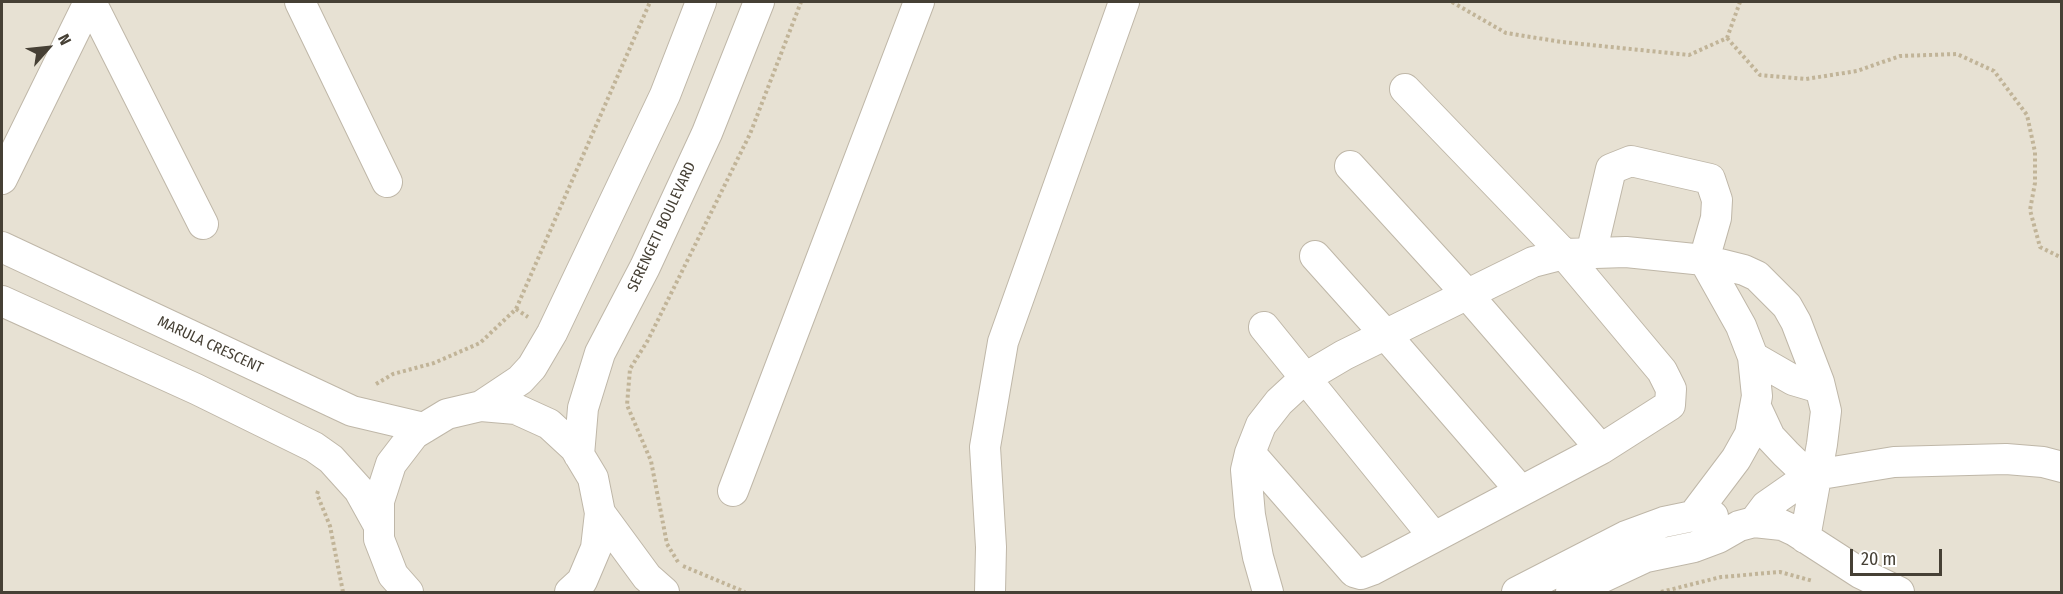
<!DOCTYPE html>
<html>
<head>
<meta charset="utf-8">
<style>
  body { margin:0 }
  #map { position:relative; width:2063px; height:594px; overflow:hidden; background:#f3efe5; font-family:"Fira Sans Condensed",sans-serif }
  canvas { display:block }
  .frame { position:absolute; inset:0; border:3px solid #464035; pointer-events:none }
  .north { position:absolute; left:18px; top:18px; width:60px; height:60px; -webkit-text-stroke:4px #fff; paint-order:stroke; rotate:63deg; font-size:16px; font-weight:700; line-height:24px; text-align:center; color:#464035 }
  .north::after { content:''; display:block; margin:auto; width:21px; height:27px; background:#464035; clip-path:polygon(50% 0,100% 100%,50% 72%,0 100%) }
  .scale { position:absolute; left:1850px; top:549px; width:92px; height:27px; box-sizing:border-box; border:3px solid #464035; border-top:0; padding-left:8px; font-size:18px; line-height:21px; white-space:nowrap; color:#464035; -webkit-text-stroke:4px #fff; paint-order:stroke }
</style>
</head>
<body>
<div id="map">
<canvas width="2063" height="594"></canvas>
<div class="frame"></div>
<div class="north">N</div>
<div class="scale">20 m</div>
</div>
<script>
const ctx = document.querySelector('canvas').getContext('2d');
ctx.lineJoin = 'round';
function fillPath(path, color) {
  ctx.fillStyle = color;
  ctx.fill(path, 'evenodd');
}
function toPath(rows) {
  const path = new Path2D();
  for (const r of rows) {
    path.moveTo(r[0], r[1]);
    for (let i = 2; i < r.length; i += 2) path.lineTo(r[i], r[i + 1]);
  }
  return path;
}
function strokePath(path, color, width, dash) {
  ctx.strokeStyle = color;
  ctx.lineWidth = width;
  ctx.lineCap = dash ? 'butt' : 'round';
  ctx.setLineDash(dash || []);
  ctx.stroke(path);
}
function drawText(font, color, halo, rows, align = 'center') {
  ctx.font = font + ' "Fira Sans Condensed",sans-serif';
  ctx.lineWidth = 4.5;
  ctx.setLineDash([]);
  ctx.textBaseline = 'middle';
  ctx.strokeStyle = halo;
  ctx.fillStyle = color;
  for (const [text, x, y, turn = 0] of rows) {
    ctx.save();
    ctx.translate(x, y);
    ctx.rotate((+turn || 0) * Math.PI / 180);
    ctx.textAlign = isNaN(turn) ? turn : align;
    if (halo) ctx.strokeText(text, 0, 0);
    ctx.fillText(text, 0, 0);
    ctx.restore();
  }
}
fillPath(toPath([
  [2,2,2061,2,2061,592,2,592]
]), '#e7e1d3');
const minor = toPath([
  [91,2,203,224],
  [300,2,387,182],
  [1350,166,1466,293,1601,449],
  [2,179,89,2],
  [2,247,352,411,424,428],
  [1591,254,1611,169,1631,161,1710,179,1717,200,1716,218,1704,260,1741,326,1753,357,1757,396,1750,434,1736,459,1693,516],
  [1315,256,1385,334,1521,491],
  [2,301,196,389,314,447,331,459,359,490,379,526],
  [1264,327,1434,537],
  [1753,357,1793,380,1820,388],
  [481,406,520,380,532,367,552,333,665,95,701,2],
  [1756,407,1770,437,1786,454,1809,476],
  [1250,453,1354,572,1361,574,1372,570,1601,449,1670,405,1671,389,1662,371,1564,254,1405,89],
  [579,455,583,408,600,353,645,267,707,133,759,2],
  [733,491,919,2],
  [600,513,647,577,664,592],
  [1754,522,1766,506,1809,476,1894,462,2006,459,2043,462,2062,467],
  [408,592,393,575,379,539,379,501,391,464,414,434,447,414,481,406,516,409,549,424,575,448,593,478,600,513,596,548,582,581,570,592],
  [990,592,991,547,985,447,1003,342,1124,2],
  [1268,592,1258,557,1250,515,1246,470,1250,453,1261,425,1279,402,1305,378,1344,355,1533,262,1564,254,1626,252,1704,260,1744,270,1757,276,1787,306,1796,322,1819,382,1826,411,1822,444,1805,538],
  [1517,592,1626,536,1664,522,1693,516,1713,516],
  [1571,592,1646,557,1694,547,1718,538,1739,526,1754,522,1782,525,1795,531,1860,573,1899,592]
]);
strokePath(minor, '#bfb7a8', 32);
strokePath(toPath([
  [1452,2,1506,33,1562,42,1689,55,1727,38,1740,2],
  [1727,38,1760,75,1806,79,1857,71,1900,56,1957,54,1994,71,2027,115,2035,152,2035,183,2030,210,2040,247,2062,258],
  [516,309,528,317],
  [376,384,393,374,434,363,480,343,516,309,650,2],
  [318,491,317,494,330,526,343,592],
  [678,562,667,544,651,461,627,405,630,369,648,340,750,134,801,2],
  [683,566,745,592],
  [1661,592,1721,577,1780,572,1813,581]
]), '#c1b498', 4, [3, 3]);
strokePath(minor, '#fff', 30);
drawText('15px', '#464035', '#fff', [
  ["SERENGETI BOULEVARD",662,227,-65],
  ["MARULA CRESCENT",210,345,25]
]);
</script>
</body>
</html>
